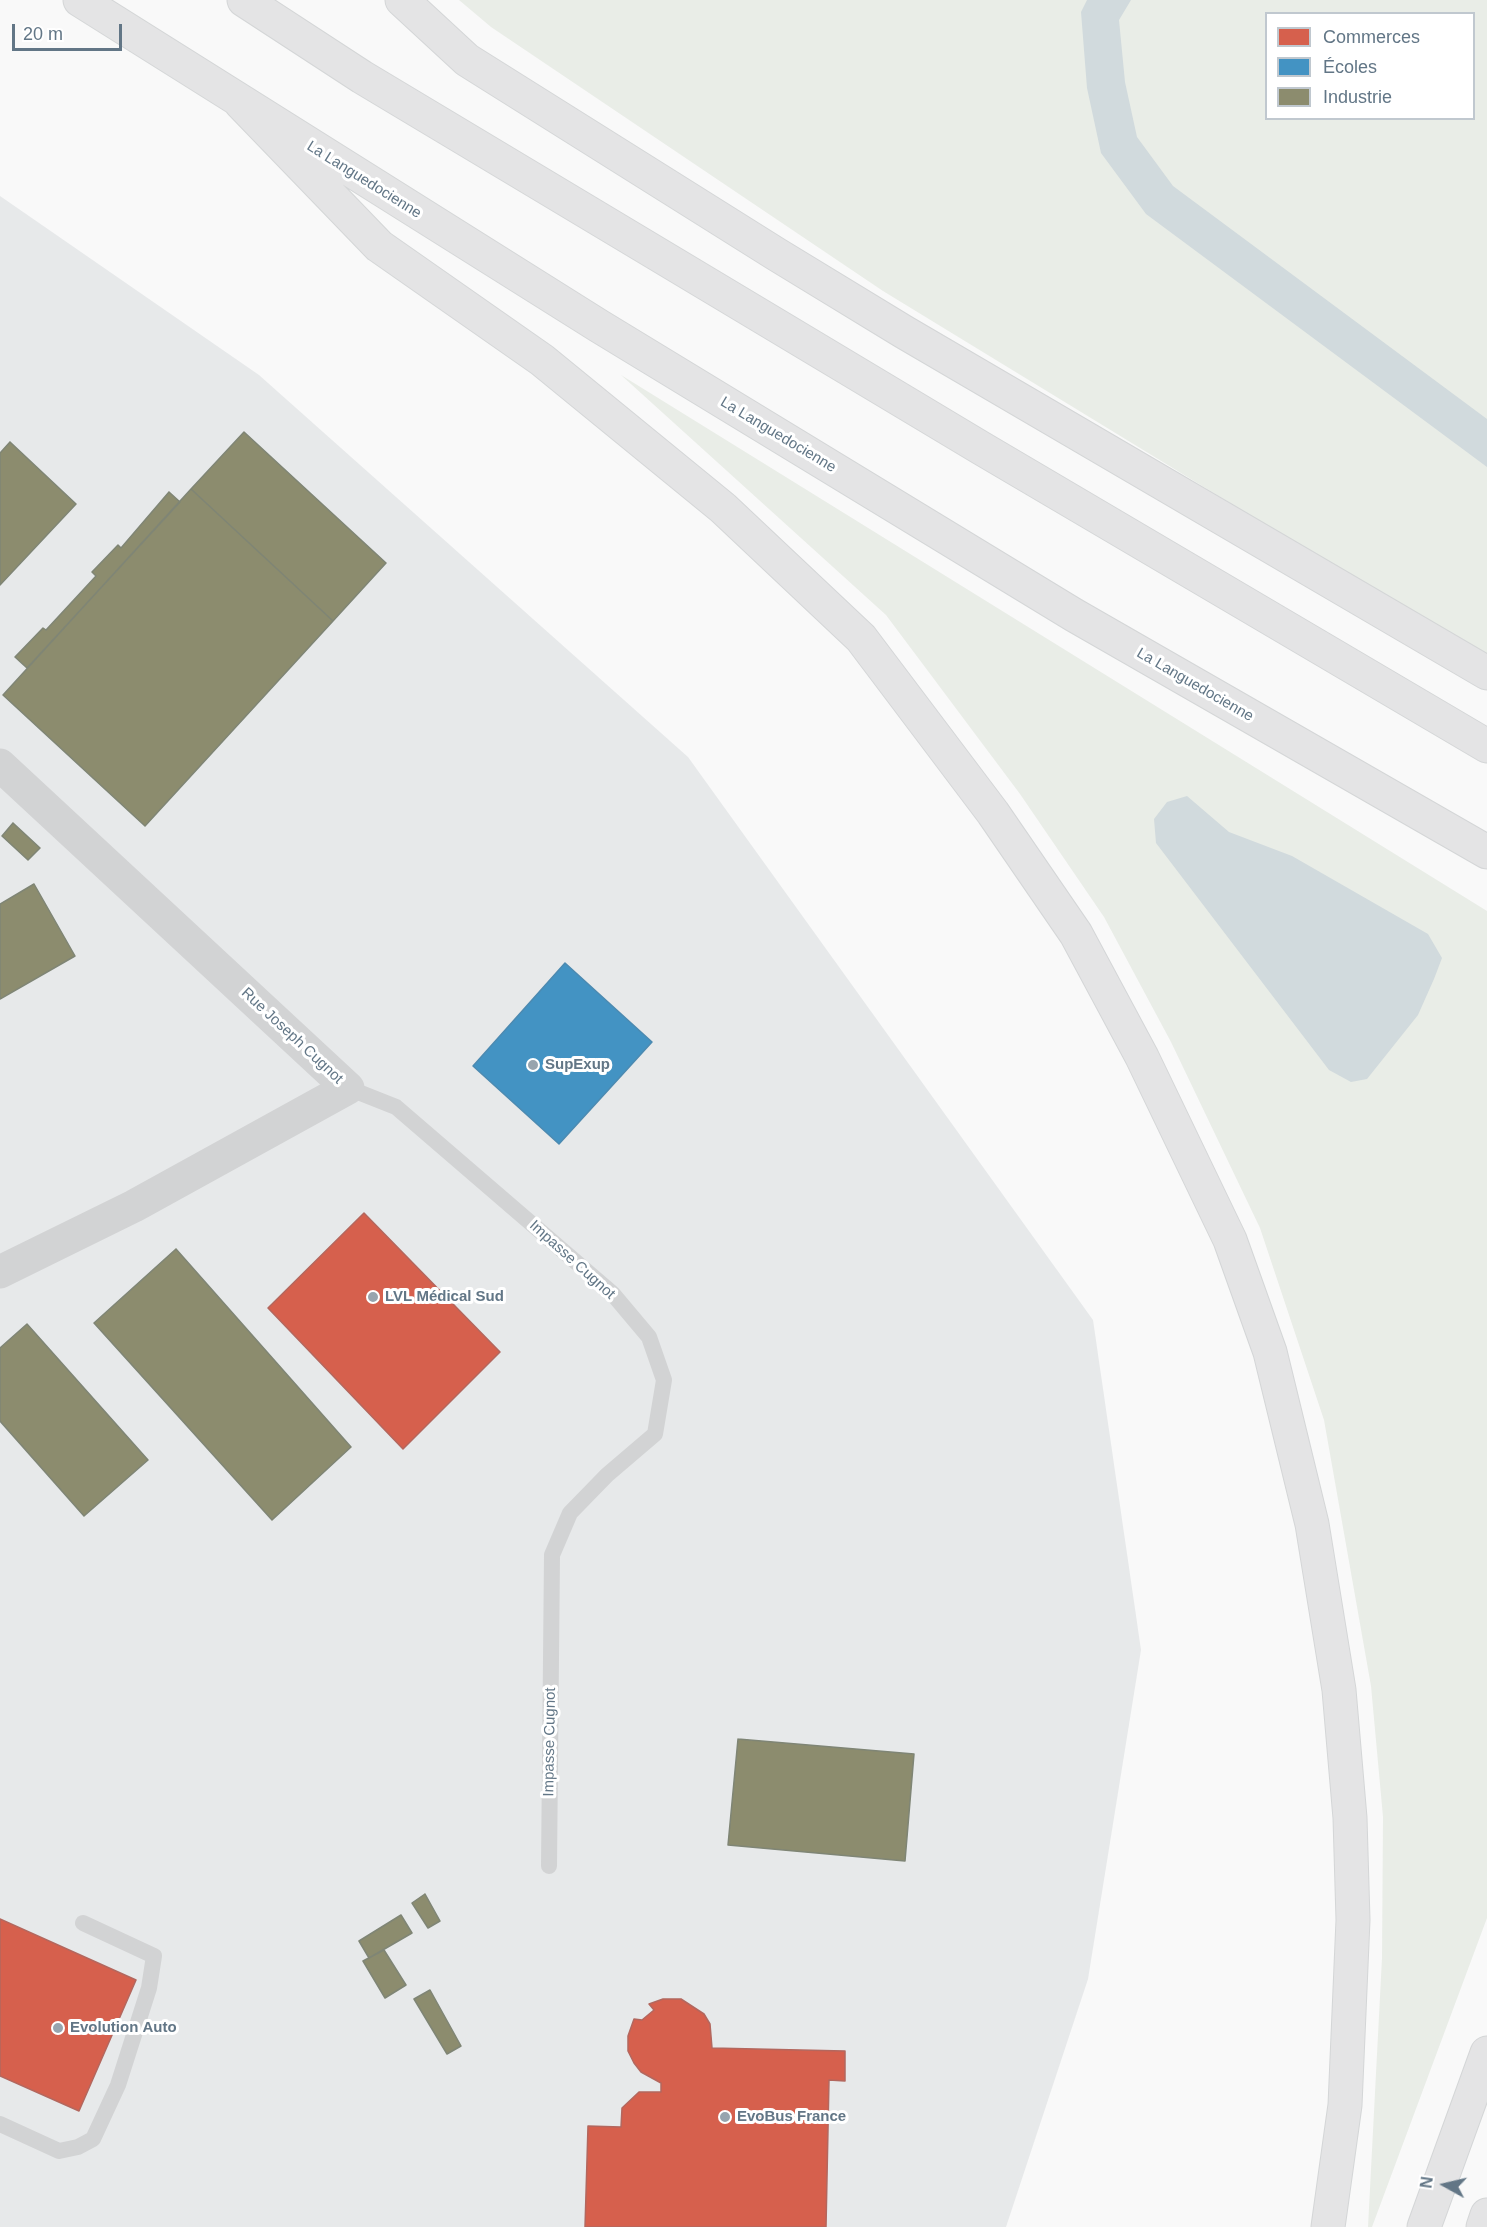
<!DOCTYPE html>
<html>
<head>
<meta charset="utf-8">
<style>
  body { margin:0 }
  #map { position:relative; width:1487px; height:2227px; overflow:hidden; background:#f9f9f9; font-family:Arial,sans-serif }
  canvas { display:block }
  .legend { position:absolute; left:1265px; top:12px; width:210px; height:108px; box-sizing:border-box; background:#fff; border:2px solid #c0c8cf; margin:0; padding:8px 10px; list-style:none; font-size:18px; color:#627686 }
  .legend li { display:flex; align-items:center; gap:12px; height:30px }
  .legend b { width:30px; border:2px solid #c0c8cf }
  .north { position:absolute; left:1415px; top:2155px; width:60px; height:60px; -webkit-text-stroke:4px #fff; paint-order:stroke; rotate:278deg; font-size:16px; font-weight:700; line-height:24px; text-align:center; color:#627686 }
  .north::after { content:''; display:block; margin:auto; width:21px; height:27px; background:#627686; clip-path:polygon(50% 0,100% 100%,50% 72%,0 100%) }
  .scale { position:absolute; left:12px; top:24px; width:110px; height:27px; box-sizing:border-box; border:3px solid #627686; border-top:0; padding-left:8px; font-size:18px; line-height:21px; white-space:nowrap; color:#627686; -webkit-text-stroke:4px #fff; paint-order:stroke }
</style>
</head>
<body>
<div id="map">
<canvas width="1487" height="2227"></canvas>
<ul class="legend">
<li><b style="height:16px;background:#d6604d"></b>Commerces</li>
<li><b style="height:16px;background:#4393c3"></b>Écoles</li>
<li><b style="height:16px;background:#8c8c6e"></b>Industrie</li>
</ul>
<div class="north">N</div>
<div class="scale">20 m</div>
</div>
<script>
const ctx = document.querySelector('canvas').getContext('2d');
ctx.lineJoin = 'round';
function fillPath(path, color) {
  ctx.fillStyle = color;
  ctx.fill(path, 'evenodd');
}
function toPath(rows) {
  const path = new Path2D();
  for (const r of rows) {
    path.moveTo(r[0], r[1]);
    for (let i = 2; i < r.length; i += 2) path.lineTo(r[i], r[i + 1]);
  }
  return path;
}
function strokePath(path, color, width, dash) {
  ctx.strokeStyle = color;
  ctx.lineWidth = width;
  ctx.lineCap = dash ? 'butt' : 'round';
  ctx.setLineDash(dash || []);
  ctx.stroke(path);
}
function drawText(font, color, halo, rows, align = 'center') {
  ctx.font = font + ' Arial,sans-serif';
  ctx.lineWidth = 6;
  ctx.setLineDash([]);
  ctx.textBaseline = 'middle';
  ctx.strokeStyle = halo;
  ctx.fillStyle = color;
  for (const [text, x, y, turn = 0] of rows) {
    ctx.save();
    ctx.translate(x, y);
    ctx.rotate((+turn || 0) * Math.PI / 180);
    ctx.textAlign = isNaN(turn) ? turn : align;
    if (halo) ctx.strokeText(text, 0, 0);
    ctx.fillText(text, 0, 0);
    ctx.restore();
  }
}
fillPath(toPath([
  [0,196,259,375,688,757,1093,1320,1141,1650,1088,1979,1006,2227,0,2227]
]), '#e7e9ea');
fillPath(toPath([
  [459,0,1487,0,1487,660,883,291,491,27],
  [1266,14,1474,14,1474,118,1266,118],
  [621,375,1487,911,1487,1918,1372,2227,1368,2227,1382,1958,1383,1817,1371,1686,1324,1420,1260,1228,1171,1042,1104,917,1020,794,886,615]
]), '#e9ede7');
fillPath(toPath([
  [1087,0,1131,0,1119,20,1125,82,1137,137,1173,186,1487,419,1487,467,1146,214,1101,153,1087,88,1081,12],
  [1187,796,1229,832,1292,856,1428,934,1442,958,1434,979,1418,1015,1367,1079,1351,1082,1329,1070,1156,843,1154,819,1167,802]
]), '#d1dadd');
const shops = toPath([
  [364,1213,500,1352,403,1449,268,1308,364,1213],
  [0,1919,136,1980,79,2111,0,2076,0,1919],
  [663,1999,681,1999,704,2014,710,2024,712,2048,845,2051,845,2081,829,2080,826,2227,585,2227,588,2126,621,2127,622,2108,639,2092,661,2092,661,2083,641,2072,634,2063,628,2051,628,2036,634,2019,642,2020,654,2010,649,2004,663,1999]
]);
fillPath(shops, '#d6604d');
strokePath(shops, '#b3675e', 1.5);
const schools = toPath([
  [565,963,652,1042,559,1144,473,1066,565,963]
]);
fillPath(schools, '#4393c3');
strokePath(schools, '#4c8ab1', 1.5);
const industry = toPath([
  [244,432,386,563,333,621,191,489,244,432],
  [10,442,76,504,0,585,0,453,10,442],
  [191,489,333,621,145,826,3,695,191,489],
  [169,492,180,502,27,668,15,657,43,628,46,630,96,576,92,572,118,545,121,548,169,492],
  [13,823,40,848,28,860,2,836,13,823],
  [34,884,75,956,0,999,0,904,34,884],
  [176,1249,351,1447,272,1520,94,1323,176,1249],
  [27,1324,148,1460,84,1516,0,1421,0,1348,27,1324],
  [738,1739,914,1754,905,1861,728,1845,738,1739],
  [425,1894,440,1921,428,1928,412,1903,425,1894],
  [401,1915,412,1933,369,1958,359,1941,401,1915],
  [384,1950,406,1985,385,1998,363,1961,384,1950],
  [430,1990,461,2046,447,2054,414,1999,430,1990]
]);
fillPath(industry, '#8c8c6e');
strokePath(industry, '#7f8575', 1.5);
const highway = toPath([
  [80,0,599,326,1074,615,1487,852],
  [244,0,362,77,981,448,1487,746],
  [402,0,467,60,776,254,904,332,1487,673],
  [241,103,379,246,542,360,723,508,861,638,993,813,1076,934,1142,1057,1230,1240,1270,1352,1312,1524,1339,1690,1350,1818,1353,1920,1345,2105,1328,2227],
  [1424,2227,1487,2053],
  [1483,2227,1487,2215]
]);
strokePath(highway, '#d4d6d7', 35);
strokePath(toPath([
  [348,1088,396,1107,612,1293,649,1337,664,1380,655,1434,607,1475,570,1513,552,1555,549,1866],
  [0,2124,59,2151,78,2147,93,2139,118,2085,149,1988,154,1956,83,1923]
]), '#d2d3d4', 16);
strokePath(toPath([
  [0,765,348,1088,134,1206,0,1272]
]), '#d2d3d4', 33);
strokePath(highway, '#e4e4e5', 33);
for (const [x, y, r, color] of [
  [533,1065,6,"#97a4ae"],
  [373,1297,6,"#97a4ae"],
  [58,2028,6,"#97a4ae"],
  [725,2117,6,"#97a4ae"]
]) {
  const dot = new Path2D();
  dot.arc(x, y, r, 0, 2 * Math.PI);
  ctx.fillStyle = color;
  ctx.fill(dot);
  strokePath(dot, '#fff', 2);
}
drawText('15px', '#627686', '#fff', [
  ["La Languedocienne",364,180,32],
  ["La Languedocienne",778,435,31],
  ["La Languedocienne",1195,685,30],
  ["Rue Joseph Cugnot",292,1036,43],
  ["Impasse Cugnot",572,1260,42],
  ["Impasse Cugnot",550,1742,-89]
]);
drawText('bold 15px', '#627686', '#fff', [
  ["SupExup",545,1065],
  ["LVL Médical Sud",385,1297],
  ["Evolution Auto",70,2028],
  ["EvoBus France",737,2117]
], 'left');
</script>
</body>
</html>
